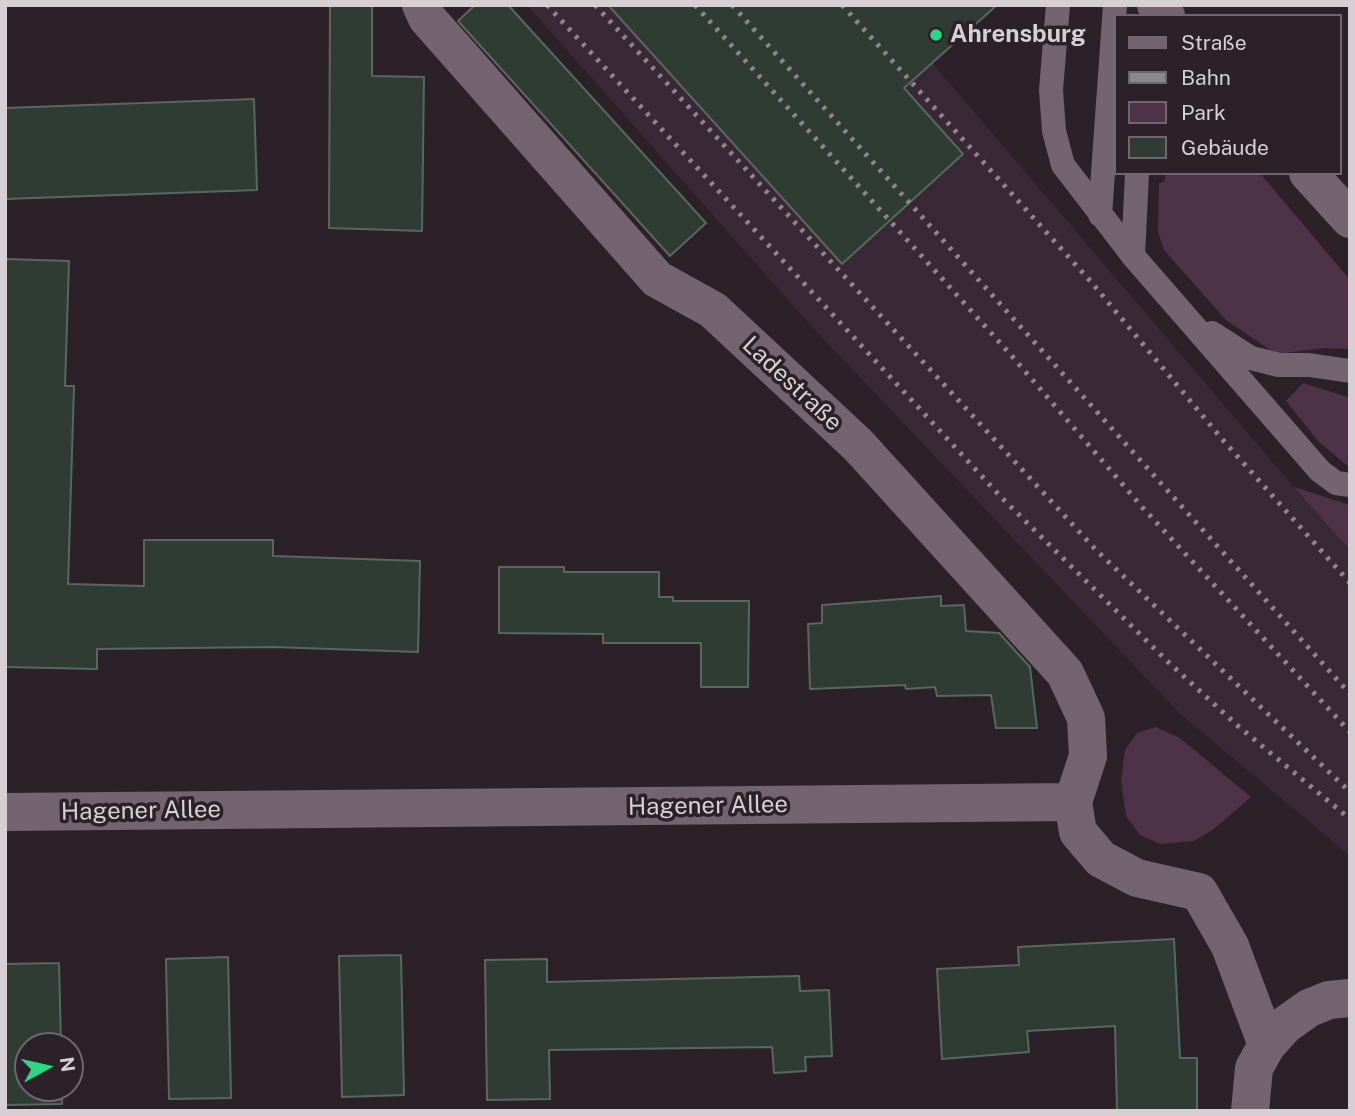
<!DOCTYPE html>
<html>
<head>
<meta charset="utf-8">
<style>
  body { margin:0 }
  #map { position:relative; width:1355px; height:1116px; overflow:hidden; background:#2c2029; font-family:"Public Sans",sans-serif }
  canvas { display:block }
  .frame { position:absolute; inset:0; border:7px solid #d7cfd4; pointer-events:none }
  .legend { position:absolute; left:1114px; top:14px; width:228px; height:161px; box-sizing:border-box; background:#2c2029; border:2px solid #70666d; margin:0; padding:9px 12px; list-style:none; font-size:21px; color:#d7cfd4 }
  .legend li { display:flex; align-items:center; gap:14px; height:35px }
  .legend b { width:35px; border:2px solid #70666d }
  .north { position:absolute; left:14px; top:1032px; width:70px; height:70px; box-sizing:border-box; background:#2c2029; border:2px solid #70666d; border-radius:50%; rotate:82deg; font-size:19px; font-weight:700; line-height:28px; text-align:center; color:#d7cfd4 }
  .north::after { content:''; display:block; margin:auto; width:24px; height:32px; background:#2ad885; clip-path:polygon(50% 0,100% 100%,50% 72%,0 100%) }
</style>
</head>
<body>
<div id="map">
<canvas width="1355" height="1116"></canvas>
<div class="frame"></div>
<ul class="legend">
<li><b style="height:9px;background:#73646f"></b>Straße</li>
<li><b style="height:9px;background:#8f858c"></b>Bahn</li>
<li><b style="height:19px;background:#4e3247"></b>Park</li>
<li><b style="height:19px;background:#2e3c33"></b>Gebäude</li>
</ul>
<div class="north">N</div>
</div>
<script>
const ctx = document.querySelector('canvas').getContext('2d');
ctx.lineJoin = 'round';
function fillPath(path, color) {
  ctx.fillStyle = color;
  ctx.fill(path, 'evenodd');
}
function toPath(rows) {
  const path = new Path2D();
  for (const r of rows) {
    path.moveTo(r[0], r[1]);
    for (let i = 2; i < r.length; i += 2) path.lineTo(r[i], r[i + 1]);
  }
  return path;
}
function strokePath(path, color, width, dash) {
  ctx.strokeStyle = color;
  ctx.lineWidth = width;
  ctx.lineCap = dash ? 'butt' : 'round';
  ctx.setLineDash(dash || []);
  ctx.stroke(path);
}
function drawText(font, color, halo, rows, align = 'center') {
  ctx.font = font + ' "Public Sans",sans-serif';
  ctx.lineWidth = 7;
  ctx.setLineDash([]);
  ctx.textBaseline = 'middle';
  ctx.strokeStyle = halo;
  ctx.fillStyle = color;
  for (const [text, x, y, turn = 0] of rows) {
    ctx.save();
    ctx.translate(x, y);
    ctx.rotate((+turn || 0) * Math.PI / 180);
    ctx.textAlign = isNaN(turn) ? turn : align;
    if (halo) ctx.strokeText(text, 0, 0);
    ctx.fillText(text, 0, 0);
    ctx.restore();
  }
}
fillPath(toPath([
  [527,5,883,5,1294,487,1350,549,1350,856,1181,715,811,326]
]), '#392835');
fillPath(toPath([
  [1166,173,1260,173,1350,280,1350,349,1324,348,1276,354,1226,320,1164,250,1158,232,1159,183,1164,182],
  [1303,383,1350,398,1350,468,1319,442,1286,401],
  [1294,487,1350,505,1350,549,1339,538],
  [1155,727,1180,738,1251,797,1214,829,1194,841,1160,844,1140,835,1126,816,1121,780,1125,750,1137,733]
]), '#4e3247');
const building = toPath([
  [330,5,372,5,372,76,424,77,422,231,329,228,330,5],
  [475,5,508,5,706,223,670,256,458,21,475,5],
  [608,5,997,5,904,88,963,154,842,264,608,5],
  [254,99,257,190,5,199,5,108,254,99],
  [5,259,69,261,65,386,74,386,68,584,144,586,144,540,273,540,273,556,420,561,418,652,273,647,97,649,97,669,5,667,5,259],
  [499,567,564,567,564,572,659,572,659,597,673,597,673,601,749,601,748,687,701,687,701,643,603,643,603,634,499,633,499,567],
  [941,596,941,606,964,605,966,631,999,633,1030,667,1037,728,996,728,991,695,937,696,935,687,906,689,905,685,810,689,808,624,822,623,822,605,941,596],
  [1174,939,1180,1058,1197,1058,1197,1111,1117,1111,1115,1026,1027,1031,1029,1052,942,1059,937,969,1019,965,1018,947,1174,939],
  [401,955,404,1095,342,1097,339,956,401,955],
  [228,957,231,1098,169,1099,166,959,228,957],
  [547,959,547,982,799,976,800,991,829,990,832,1056,805,1057,806,1071,774,1073,772,1047,549,1050,550,1099,487,1100,485,960,547,959],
  [59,963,61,1046,28,1046,28,1088,62,1088,62,1104,5,1105,5,964,59,963]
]);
fillPath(building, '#2e3c33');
strokePath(building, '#59685e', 2);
strokePath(toPath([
  [1058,5,1051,90,1054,131,1063,165,1133,256,1320,471,1336,483,1350,485],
  [1100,215,1115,5],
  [1133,256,1137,173],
  [1212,333,1251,358,1279,365,1309,365,1350,371]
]), '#73646f', 24);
strokePath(toPath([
  [421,5,427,18,657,279,713,310,858,445,1065,673,1086,718,1088,756,1073,802,1078,832,1101,859,1137,878,1199,892,1230,946,1267,1045],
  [1156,5,1166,16],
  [1308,173,1350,219],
  [5,812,1073,802],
  [1250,1111,1254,1068,1267,1045,1285,1025,1309,1008,1329,1000,1350,998]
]), '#73646f', 38);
strokePath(toPath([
  [547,5,1001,497,1166,660,1238,726,1350,819],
  [595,5,1096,550,1350,792],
  [695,5,1011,355,1143,508,1350,732],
  [732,5,1350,694],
  [842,5,1092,283,1222,439,1350,583]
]), '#8f858c', 5, [3.5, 7]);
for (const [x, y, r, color] of [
  [936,35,7,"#2ad885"]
]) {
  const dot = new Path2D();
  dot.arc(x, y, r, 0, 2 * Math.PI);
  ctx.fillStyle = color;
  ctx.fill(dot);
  strokePath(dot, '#2c2029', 2.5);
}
drawText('bold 24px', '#d7cfd4', '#2c2029', [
  ["Ahrensburg",950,35]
], 'left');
drawText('24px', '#d7cfd4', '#2c2029', [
  ["Ladestraße",792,384,43],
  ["Hagener Allee",708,806,-1],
  ["Hagener Allee",141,811,-1]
]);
</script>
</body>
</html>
